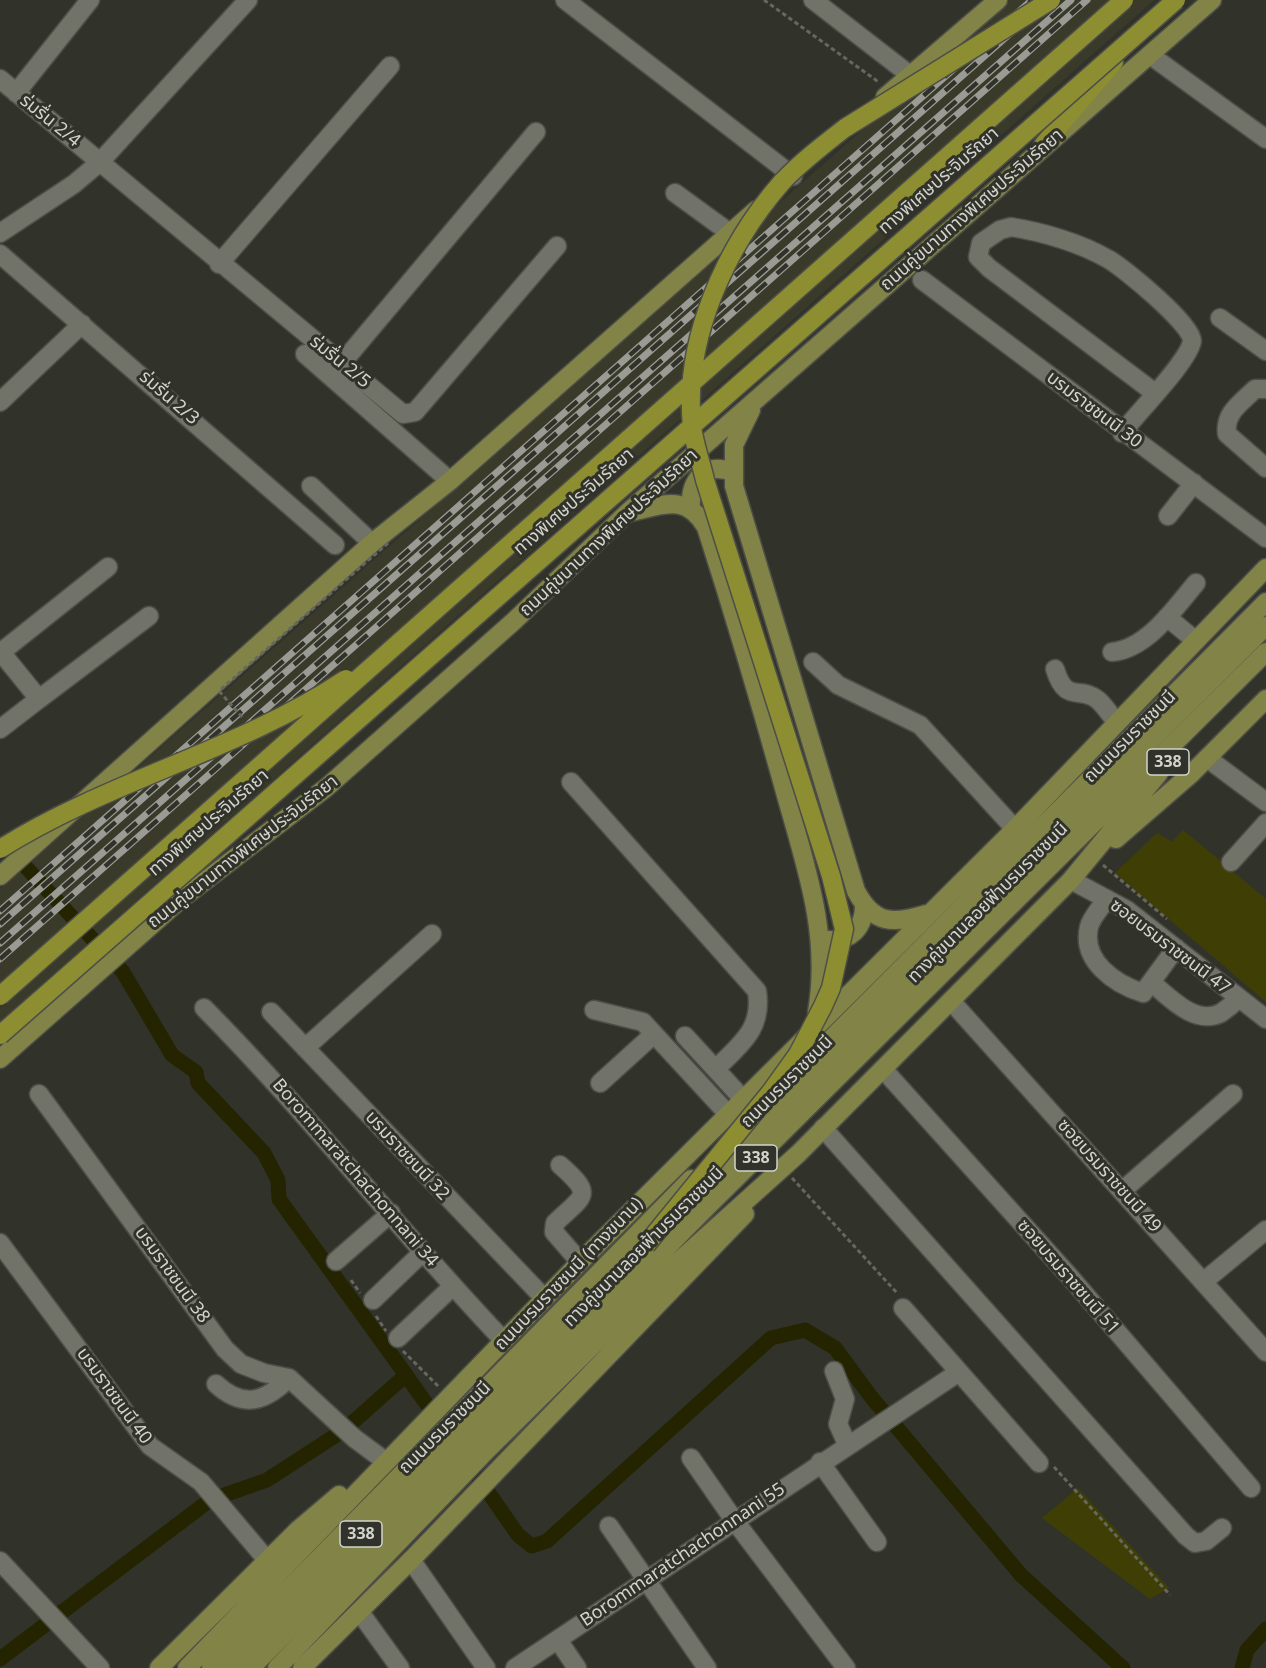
<!DOCTYPE html>
<meta charset="utf-8">
<style>
body{margin:0}
canvas{display:block;background:#313229}
</style>
<canvas width="1266" height="1668"></canvas>
<script>
const context = document.querySelector('canvas').getContext('2d');
context.lineJoin = 'round';
function paint(path, color) { context.fillStyle = color; context.fill(path, 'evenodd'); }
function stroke(path, color, width, dash) { context.strokeStyle = color; context.lineWidth = width; context.lineCap = dash ? 'butt' : 'round'; context.setLineDash(dash || []); context.stroke(path); }
function write(font, color, halo, rows, align = 'center') {
  context.font = font + ' "Noto Sans","Noto Sans Thai",sans-serif'; context.lineWidth = 6; context.setLineDash([]); context.textBaseline = 'middle'; context.strokeStyle = halo; context.fillStyle = color; for (const [text, x, y, turn = 0] of rows) {
    context.save(); context.translate(x, y); context.rotate((+turn || 0) * Math.PI / 180); context.textAlign = isNaN(turn) ? turn : align; if (halo) context.strokeText(text, 0, 0); context.fillText(text, 0, 0); context.restore();
  }
}
const built = new Path2D(`
 M1010,0H1154L0,1021V889Z`);
const green = new Path2D(`
 M1183,830L1266,899V1002L1115,873L1157,833L1172,842Z
 M1078,1488L1169,1588L1150,1599L1042,1518Z`);
const canal = new Path2D(`
 M12,852L123,972L172,1055L196,1072L198,1083L264,1153L278,1180L279,1199L406,1375
 M464,1457L518,1535L532,1546L547,1541L771,1338L805,1330L835,1348L872,1398L1021,1575L1123,1668
 M0,1659L210,1500L267,1480L344,1430L406,1375L440,1423
 M1242,1668L1247,1650L1266,1629`);
const path = new Path2D(`
 M764,0L880,83
 M1103,865L1167,919
 M792,1178L897,1293
 M351,1280L360,1293
 M376,1316L386,1331
 M403,1351L439,1387
 M1054,1467L1170,1595`);
const minor = new Path2D(`
 M565,0L793,176
 M813,0L910,75
 M1150,55L1266,139
 M0,79L403,414L415,412L557,246
 M16,93L90,0
 M675,193L730,233
 M0,233L74,184L100,162L248,0
 M0,254L335,545
 M219,264L390,66
 M922,280L1266,538
 M1220,318L1266,351
 M305,354L450,481
 M342,363L536,132
 M1266,389H1255C1241,403 1224,413 1227,434L1266,468
 M0,402L82,324
 M1122,433C1137,413 1189,361 1192,341C1194,326 1123,267 1108,259C1080,243 1043,232 1011,227L1000,230L981,243L978,257L989,268L1155,393
 M311,486L372,543
 M1168,516L1194,483
 M1167,617L1196,641
 M0,651L39,699L0,729
 M1112,652C1147,649 1175,608 1196,583
 M0,653L108,567
 M813,662L838,685L920,725L1015,829
 M1055,669C1066,705 1080,685 1098,700C1105,706 1111,716 1117,723
 M39,699L149,616
 M1207,758L1266,802
 M571,782L757,991C763,1030 740,1044 716,1069
 M1231,862L1266,823
 M1071,880L1127,910L1266,1019
 M1107,899C1101,907 1091,918 1089,927C1081,961 1115,984 1143,993L1176,948
 M1151,982C1169,997 1195,1026 1221,1013C1227,1009 1234,1003 1239,998
 M951,1001L1266,1352
 M204,1008C309,1114 400,1232 503,1340
 M594,1010L643,1022L727,1113
 M271,1012L544,1298
 M685,1036L742,1098
 M305,1048L432,934
 M883,1069L1071,1278L1251,1488
 M600,1083L654,1034
 M39,1094L225,1349L241,1364L264,1373L289,1378L354,1438L385,1461
 M823,1128L1186,1536L1195,1543L1206,1541L1222,1528
 M560,1165C595,1196 584,1195 555,1223L554,1232L580,1262
 M1123,1190L1233,1094
 M0,1243L150,1446L201,1482L267,1560
 M336,1261L391,1213
 M1203,1282L1266,1230
 M373,1300L423,1252
 M903,1308L1039,1463
 M398,1338L452,1287
 M834,1371L845,1399L838,1424L847,1444
 M216,1384C243,1409 265,1402 289,1378
 M691,1458L734,1520L846,1668
 M820,1462L877,1542
 M609,1526L707,1668
 M411,1560L486,1668
 M0,1561L100,1668
 M364,1618L400,1668
 M558,1640L577,1668
 M515,1668L959,1372`);
const major = new Path2D(`
 M885,97L998,0
 M751,410L734,445V486L856,891C874,925 893,924 926,914
 M691,509C689,481 704,461 733,472
 M631,512C663,505 686,493 706,527C733,611 758,695 782,781C803,859 831,930 817,1012
 M1116,839L1191,774L1266,699
 M0,876L372,543L450,481L756,210
 M828,940C850,942 864,928 864,906
 M0,1059L180,900L327,787L514,621L628,512L1212,0
 M776,1094L1266,602
 M698,1192L1266,626
 M159,1668L299,1529L339,1495
 M187,1668L580,1262L1015,829L1266,568
 M211,1668L691,1179
 M229,1668L657,1233
 M251,1668L705,1209L1266,652
 M277,1668L488,1449L670,1269L798,1154L1071,880L1159,773
 M302,1668L411,1560L745,1214`);
const highway = new Path2D(`
 M1043,145L1114,62`);
const rail = new Path2D(`
 M0,911L1032,0
 M0,924L1048,0
 M0,943L1071,0
 M0,959L1087,0`);
const pathBridge = new Path2D(`
 M242,717L219,691L388,543`);
const highwayBridge = new Path2D(`
 M0,849C109,780 238,751 346,679
 M0,996L1124,0
 M0,1035L1176,0
 M646,1245L770,1093L798,1054L823,1006L831,988L844,929L831,876L705,480C701,462 694,444 692,426C683,340 726,246 782,182C801,162 823,145 845,128L1051,0`);
const shields = [
 [1168,762,42],
 [756,1158,42],
 [361,1534,42]
];
const shieldNames = [
 ["338",1168,762],
 ["338",756,1158],
 ["338",361,1534]
];
const streetNames = [
 ["ร่มรื่น 2/4",50,121,39],
 ["ทางพิเศษประจิมรัถยา",939,181,-41],
 ["ถนนคู่ขนานทางพิเศษประจิมรัถยา",972,210,-41],
 ["ร่มรื่น 2/5",340,362,39],
 ["ร่มรื่น 2/3",169,398,41],
 ["บรมราชชนนี 30",1094,410,37],
 ["ทางพิเศษประจิมรัถยา",574,502,-41],
 ["ถนนคู่ขนานทางพิเศษประจิมรัถยา",609,533,-43],
 ["ถนนบรมราชชนนี",1130,737,-45],
 ["ทางพิเศษประจิมรัถยา",209,823,-41],
 ["ถนนคู่ขนานทางพิเศษประจิมรัถยา",243,852,-38],
 ["ทางคู่ขนานลอยฟ้าบรมราชชนนี",988,903,-45],
 ["ซอยบรมราชชนนี 47",1170,947,37],
 ["ถนนบรมราชชนนี",787,1082,-45],
 ["บรมราชชนนี 32",407,1156,47],
 ["Borommaratchachonnani 34",355,1173,49],
 ["ซอยบรมราชชนนี 49",1109,1176,48],
 ["ทางคู่ขนานลอยฟ้าบรมราชชนนี",644,1247,-45],
 ["ถนนบรมราชชนนี (ทางขนาน)",569,1274,-46],
 ["บรมราชชนนี 38",172,1275,54],
 ["ซอยบรมราชชนนี 51",1068,1277,49],
 ["บรมราชชนนี 40",114,1396,54],
 ["ถนนบรมราชชนนี",445,1428,-45],
 ["Borommaratchachonnani 55",683,1555,-34]
];
paint(built, '#3a3a2b');
paint(green, '#3f3f05');
stroke(canal, '#242400', 15);
stroke(minor, '#4d4e47', 21);
stroke(major, '#4d4e47', 21);
stroke(highway, '#4d4e47', 21);
stroke(path, '#66675f', 3, [4.5, 3]);
stroke(minor, '#717268', 18);
stroke(major, '#828347', 18);
stroke(highway, '#8d8e31', 18);
stroke(rail, '#9a9b94', 7);
stroke(rail, '#313229', 4.5, [14]);
stroke(highwayBridge, '#4d4e47', 21, []);
stroke(pathBridge, '#66675f', 3, [4.5, 3]);
stroke(highwayBridge, '#8d8e31', 18);
for (const [x, y, w] of shields) { const box = new Path2D(); box.roundRect(x - w / 2, y - 13, w, 26, 4.5); context.fillStyle = '#313229'; context.fill(box); stroke(box, '#d3d4ce', 1.5); }
write('bold 16px', '#d3d4ce', null, shieldNames);
write('18px', '#d3d4ce', '#313229', streetNames);
</script>
